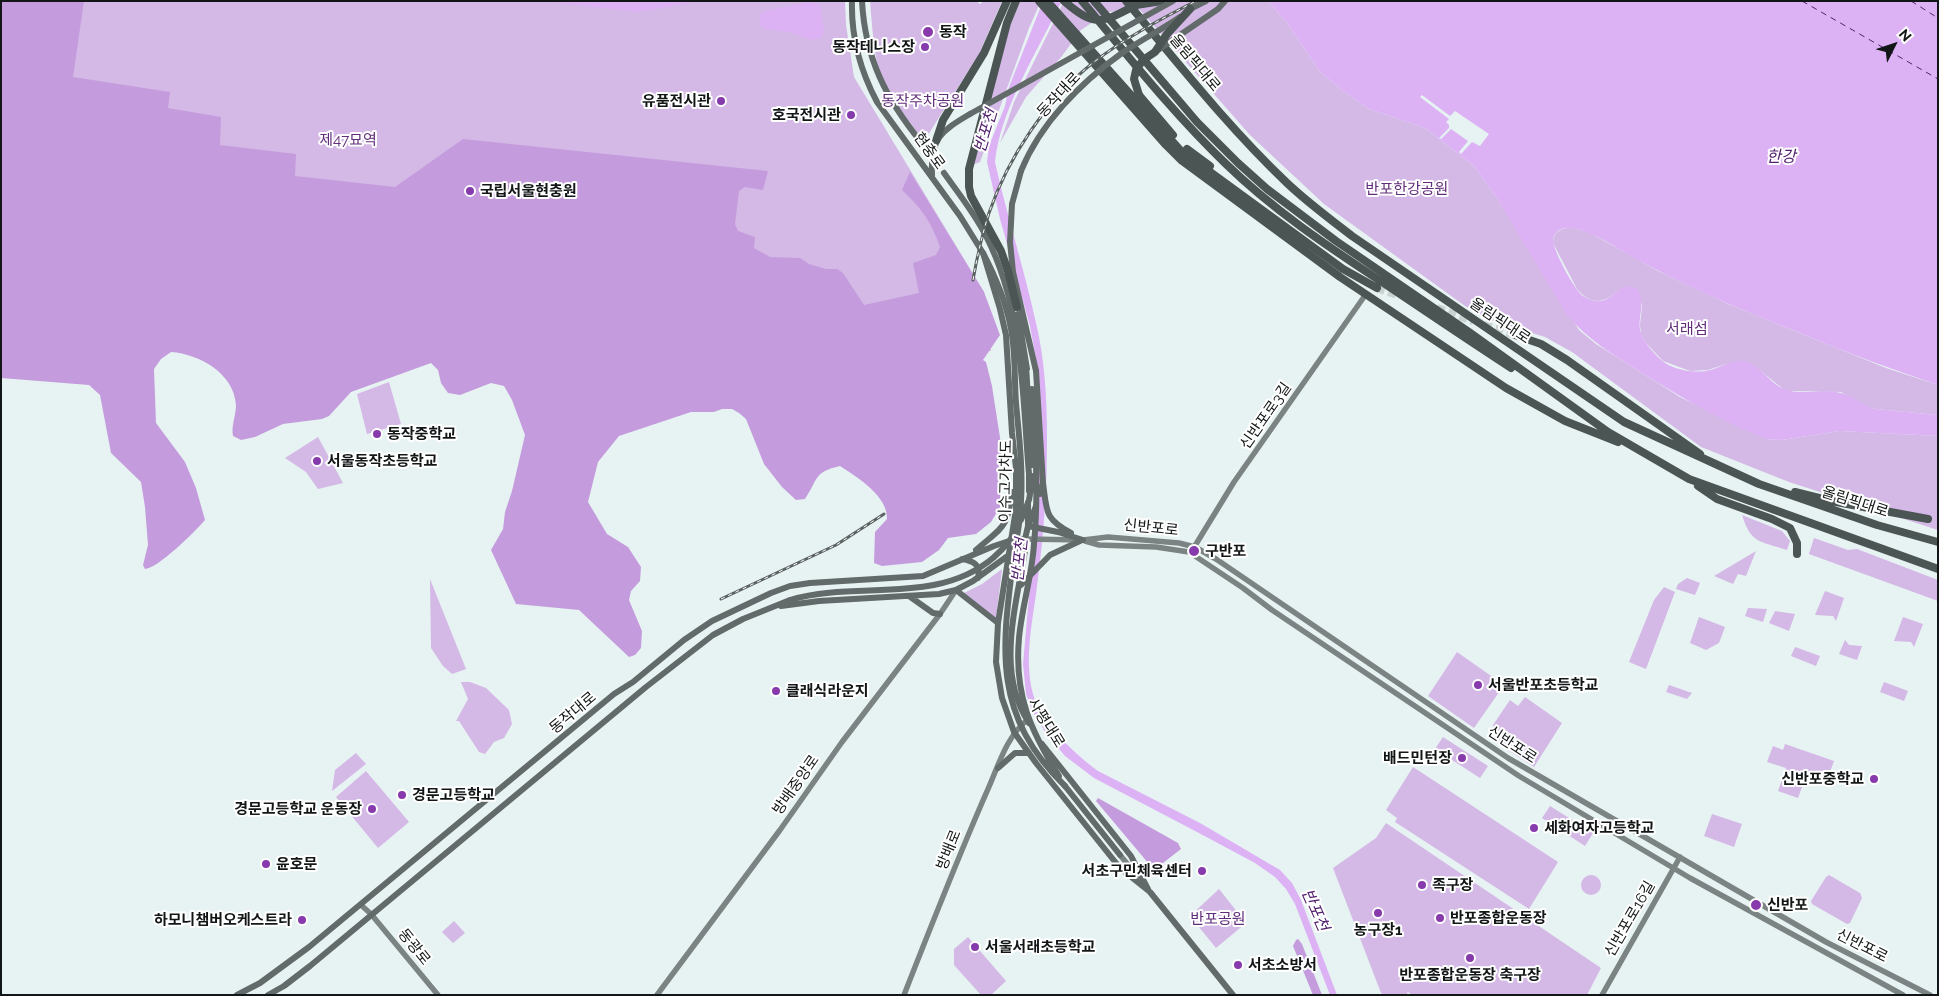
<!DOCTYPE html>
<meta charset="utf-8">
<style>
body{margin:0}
#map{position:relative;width:1939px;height:996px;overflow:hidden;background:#e7f3f2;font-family:Raleway,sans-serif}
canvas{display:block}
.frame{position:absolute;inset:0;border:2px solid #121616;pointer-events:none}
.north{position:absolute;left:1869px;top:20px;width:50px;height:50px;-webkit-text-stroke:4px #fff;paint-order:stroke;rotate:49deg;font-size:14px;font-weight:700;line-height:20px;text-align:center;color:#121616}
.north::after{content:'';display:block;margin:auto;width:18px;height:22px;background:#121616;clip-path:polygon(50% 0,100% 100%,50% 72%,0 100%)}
</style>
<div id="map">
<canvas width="1939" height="996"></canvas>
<div class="frame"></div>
<div class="north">N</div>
</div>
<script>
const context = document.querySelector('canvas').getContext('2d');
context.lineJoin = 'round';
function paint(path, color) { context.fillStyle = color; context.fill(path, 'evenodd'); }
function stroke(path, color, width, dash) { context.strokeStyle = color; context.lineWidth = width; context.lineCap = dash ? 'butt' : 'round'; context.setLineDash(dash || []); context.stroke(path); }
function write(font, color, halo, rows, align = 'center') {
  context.font = font + ' Raleway,"Noto Sans KR",sans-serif'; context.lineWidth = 4; context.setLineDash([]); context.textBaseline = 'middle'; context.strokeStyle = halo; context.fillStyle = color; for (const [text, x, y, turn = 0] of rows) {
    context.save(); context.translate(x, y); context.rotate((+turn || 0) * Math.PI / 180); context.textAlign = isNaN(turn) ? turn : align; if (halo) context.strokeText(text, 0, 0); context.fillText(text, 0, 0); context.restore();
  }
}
const green = new Path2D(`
 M1,1H845L846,25L854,77L984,292L991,351L316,335Z
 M870,1H976L980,4L983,1H1002L979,54L926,138L921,137C907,119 893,102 883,82C874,62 872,24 870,1Z
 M1020,1H1041L1029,28L980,162L972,165L1010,26Z
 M1064,1H1268L1287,23L1320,72L1342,90L1369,109L1425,128L1474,166L1495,195L1579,330L1596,344L1680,397L1767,439L1782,440L1840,431L1938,436V530L1789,482L1701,447L1572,352L1545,337L1491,320L1465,306L1324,204L1250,135L1140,10L1108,12L1081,30L1062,56L1026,97L1000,143L1014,102Z
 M1571,227L1590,233L1658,271L1728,304L1886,368L1938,385V415L1875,409L1867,407L1841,392L1789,391L1783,389L1756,367L1726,364L1708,370L1690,371L1663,361L1646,343L1641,334L1640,325L1642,306L1639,292L1618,291C1603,304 1590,305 1577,289L1553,243C1553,232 1561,228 1571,227Z
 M389,382L401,424L367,434L357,394Z
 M318,437L343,483L318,489L306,472L285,458Z
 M1742,515L1782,531L1790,541L1787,550C1760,541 1751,544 1742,515Z
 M1814,538L1848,550L1857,549L1938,580V601L1809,554Z
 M1756,551L1746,576L1738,574L1733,584L1714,576Z
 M1002,569L996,619L964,593L982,584Z
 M1687,578L1700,583L1695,595L1676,589L1678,584Z
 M430,579L466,669L452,674L443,666L431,648Z
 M1664,587L1675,592L1646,669L1629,662L1654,600Z
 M1825,591L1844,598L1836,621L1833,616L1815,615Z
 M1748,608L1767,609L1763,622L1745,616Z
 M1775,611L1795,614L1789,631L1769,623Z
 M1699,617L1725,627L1719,643L1706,650L1690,643Z
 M1903,617L1923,624L1914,647L1911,642L1894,641Z
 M1845,640L1849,645L1862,646L1857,660L1839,654Z
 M1795,647L1820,656L1816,666L1791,656Z
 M1457,652L1504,685L1474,728L1428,696Z
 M461,682H470L486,688L509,710L512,724L504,738L494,742L485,754L479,752L459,721H456L468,699Z
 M1884,682L1908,691L1904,701L1880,692Z
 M1669,685L1692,693L1687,699L1666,692Z
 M1525,697L1562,723L1534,767L1494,741L1496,736L1493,725L1510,700L1518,706Z
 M1443,737L1488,766L1480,778L1435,749Z
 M1785,744L1834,761L1827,780L1807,773L1798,798L1778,791L1786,768L1767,762L1773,746L1783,750Z
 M356,753L366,764L332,791L335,770Z
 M1413,767L1558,862L1529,909L1395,822L1397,818L1386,810Z
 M366,771L409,822L378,848L336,797Z
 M1550,806L1593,833L1585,846L1542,818Z
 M1712,814L1742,824L1734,847L1704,836Z
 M1386,823L1601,968L1587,995H1412L1408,992L1406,995H1384L1381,993L1333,868L1376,838Z
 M1829,875L1860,893L1862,898L1850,923L1847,924L1812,904L1811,901L1826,877Z
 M1581 885a10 10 0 1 1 20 0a10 10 0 1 1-20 0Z
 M1219,889L1246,923L1216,948L1190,916Z
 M454,921L465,933L453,943L442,932Z
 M968,937L1006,981L991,995H981L954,965V949Z`);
const forest = new Path2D(`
 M1,1H84L73,77L170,92L168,108L221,117L220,145L296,154L295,176L395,187L463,139L768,171L763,190L745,187L739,191L735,224L738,231L755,237L754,248L770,257L800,258L809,264L826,269H837L843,273L864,305L919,293L913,263L936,255L940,247C931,221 921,208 902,190L910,172L984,292L1000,335L983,360L986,362L992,386L1001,444L1000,507L991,522L976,534L948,538L939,550L922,562L882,566L874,563L875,532L887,519C888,496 857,477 840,466C813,472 818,480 805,499L796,500L782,487L764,464L746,419L739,413L732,409H722L714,412H691L619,436L598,462L588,502L607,534L628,547L641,567L640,581L631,591L629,600L642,631L641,648L635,655L629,657L579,610L516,604L491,550L503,529L505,512L512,491L525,435L512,400L504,386L491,383L460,395L448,393L441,383L438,370L431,363L351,392L329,416L322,419L283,424L255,437L241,440L233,436C231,426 236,415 236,405C234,373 199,354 171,352L161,359L154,369L156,423L185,462L196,488L205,520C196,531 157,569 145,569L143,565L148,545L145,507L141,482L111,453L100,395L89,385L1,378Z
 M1098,798L1178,843L1181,849L1154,870L1096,801Z
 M1298,939L1302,944L1322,995H1313L1293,946L1296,940Z`);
const water = new Path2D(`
 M543,1H699L640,12Z
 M1043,1H1062C1039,48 1000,110 995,162C1007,216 1024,268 1036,323C1045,360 1047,400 1047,439C1047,486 1044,532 1038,578C1034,617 1023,655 1033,694C1040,722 1075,754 1098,771L1200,823L1280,870L1292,883L1301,900L1337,995H1330L1295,904L1286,889L1275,877L1255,863L1197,832L1094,778L1065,756L1047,735L1033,712L1026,694L1023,664L1034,539L1036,359L1030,326L1000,219L987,162L989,146L1005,106L1009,87Z
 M1268,1H1938V385C1891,369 1845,352 1800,333C1767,320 1734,307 1702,292C1679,281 1656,270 1634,258C1615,247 1595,233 1573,228C1565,226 1554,230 1553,240C1553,250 1575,291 1583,296C1611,315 1618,276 1637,289C1646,301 1638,316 1640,330C1642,340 1652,351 1659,358C1671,370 1694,374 1710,370C1721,367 1731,360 1743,361C1759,363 1769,383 1784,389C1801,396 1823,388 1841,393C1853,395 1862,406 1875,409L1938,415V436L1840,431L1782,440L1767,439C1722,422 1679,396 1639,371C1612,354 1587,339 1567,315L1495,195L1474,166L1425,128L1369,109L1342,90L1320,72L1287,23Z
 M808,2L820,5L824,31L821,38L813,40L789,32L765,29L761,26L759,16L762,12Z`);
const pier = new Path2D(`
 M1422,95L1450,116L1455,111L1489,134L1480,146L1472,142L1461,154L1459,152L1468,141L1451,129L1441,139L1439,138L1449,128V125L1446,122L1449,119L1420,97Z`);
const ferry = new Path2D(`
 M1802,1L1938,79
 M1911,1L1938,18`);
const primaryTunnel = new Path2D(`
 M921,142L944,173`);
const highwayTunnel = new Path2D(`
 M1377,288L1400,296
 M1437,308L1473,321
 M1484,325L1515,335`);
const secondary = new Path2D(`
 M1025,539L1083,540L1108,537L1179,543L1195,547L1216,559L1508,758L1826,942L1930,995
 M1085,541L1099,545L1156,547L1189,552L1243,588L1272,610L1519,776L1690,878L1903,995
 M1193,549L1234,482L1366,294
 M1120,855L1144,884
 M361,905L371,914L438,995
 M657,995L780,830L842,742L940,614L956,590
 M904,995C931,926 958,857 988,789C999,764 1006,738 1027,720
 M1602,995L1680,857`);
const primary = new Path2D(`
 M852,1C851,37 860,70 877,102L960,216L983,253L1000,309L1006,335L1012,433L1016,468V509L998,623L996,662L1002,698L1014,732L1036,763L1120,868L1150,892L1233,995
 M862,1C865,58 886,99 921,142
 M1190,9L1206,1
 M1021,171L1012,204L1010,242L1013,272L1036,371
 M944,173C959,194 975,214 986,236C1024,310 1022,394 1029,474V491
 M932,175C930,139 941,131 970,114
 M1018,314L1027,369
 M1026,365L1032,465
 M1043,483C1047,511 1044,519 1071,533
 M1028,503V526L1058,532L1083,540
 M1025,539L1026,544C1018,601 994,670 1029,723
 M976,550C1003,526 1007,530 1012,492
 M962,559C974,561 981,565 978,578
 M1021,585L1050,555L1082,540
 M956,590L998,623
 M909,596L933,613L940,614
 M781,606L819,601L939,594L956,590L973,581L1009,555L1025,539L1028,526L1036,506
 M1042,744L1131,856L1148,889
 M998,768L1015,753H1029
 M1065,786L1120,855
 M237,995L260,983L309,947L614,694L633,682L684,640L712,621L771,593L790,586L810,583L923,576L994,546L1012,540L1025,539
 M268,995L284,986L310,966L646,687L713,635L743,619L790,600`);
const highway = new Path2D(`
 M1016,1L1007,23L969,169V187L971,196L1001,251L1008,271L1017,307
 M1039,1L1166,145L1181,160L1340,277L1506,388L1565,421L1618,442
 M1047,1L1180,150L1343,269L1377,288
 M1082,1C1128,56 1173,113 1225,163C1272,209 1327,246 1382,282C1425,311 1468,340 1511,368
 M1094,1L1197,122L1238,163L1267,189L1336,241L1469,332L1608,432L1689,479L1938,569
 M1126,1C1178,63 1228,127 1287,183C1307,202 1330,219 1352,236L1624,422L1759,484L1877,525L1938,542
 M1136,5L1162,1
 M1139,95L1173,135
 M936,141L943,120L984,53L1007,1
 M1187,149L1210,166
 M1515,335L1541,344L1567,360L1700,454
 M1698,486L1717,499L1772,519L1790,528L1797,543V554
 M1795,492L1831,501L1928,519`);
const rail = new Path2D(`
 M973,280C977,257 982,235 989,213C1008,157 1047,99 1094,62C1125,38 1161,19 1196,1
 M721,599L836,545L884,514`);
const primaryBridge = new Path2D(`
 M1158,50L1218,9L1225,1
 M970,114L1173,1
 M1021,171C1040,124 1080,83 1122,53C1141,40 1161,30 1180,17
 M983,253C995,276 1005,299 1010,324C1016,349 1014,377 1016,403C1019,436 1023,468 1021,501C1021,519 1017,536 1014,554C1002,648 991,713 1065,786
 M1036,371L1043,483L1040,494
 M1032,389C1035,441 1039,492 1034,544C1032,576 1022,606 1019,638C1014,694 1030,730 1059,776
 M1021,520L1029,500L1033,476
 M790,600C856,580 936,606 993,558C1002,550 1012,540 1017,529`);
const highwayBridge = new Path2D(`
 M1064,1C1095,28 1102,23 1136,5
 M1139,95L1134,79L1136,70L1143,60L1155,52L1167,34L1190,9`);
const markers = [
 [928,32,6,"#863aac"],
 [925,47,5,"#863aac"],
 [721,101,5,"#863aac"],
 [851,115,5,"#863aac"],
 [470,191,5,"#863aac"],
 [377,434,5,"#863aac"],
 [317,461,5,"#863aac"],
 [1194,551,6,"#863aac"],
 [1478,685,5,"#863aac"],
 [776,691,5,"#863aac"],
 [1462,758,5,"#863aac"],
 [1874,779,5,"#863aac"],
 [402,795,5,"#863aac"],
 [372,809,5,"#863aac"],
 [1534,828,5,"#863aac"],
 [266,864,5,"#863aac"],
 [1202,871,5,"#863aac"],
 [1422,885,5,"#863aac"],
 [1756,905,6,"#863aac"],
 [1378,913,5,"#863aac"],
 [1440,918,5,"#863aac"],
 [302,920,5,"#863aac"],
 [975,947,5,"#863aac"],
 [1470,958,5,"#863aac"],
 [1238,965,5,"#863aac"]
];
const poiNames = [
 ["동작",939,32],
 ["동작테니스장",915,47,"right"],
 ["유품전시관",711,101,"right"],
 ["호국전시관",841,115,"right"],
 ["국립서울현충원",480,191],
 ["동작중학교",387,434],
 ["서울동작초등학교",327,461],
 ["구반포",1205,551],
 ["서울반포초등학교",1488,685],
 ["클래식라운지",786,691],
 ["배드민턴장",1452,758,"right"],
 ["신반포중학교",1864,779,"right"],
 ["경문고등학교",412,795],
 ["경문고등학교 운동장",362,809,"right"],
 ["세화여자고등학교",1544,828],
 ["윤호문",276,864],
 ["서초구민체육센터",1192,871,"right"],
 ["족구장",1432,885],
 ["신반포",1767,905],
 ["반포종합운동장",1450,918],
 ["하모니챔버오케스트라",292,920,"right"],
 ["농구장1",1378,930,"center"],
 ["서울서래초등학교",985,947],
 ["서초소방서",1248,965],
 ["반포종합운동장 축구장",1470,975,"center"]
];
const streetNames = [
 ["올림픽대로",1195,63,50],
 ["동작대로",1059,95,-47],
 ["현충로",929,151,54],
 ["올림픽대로",1500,321,34],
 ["신반포로3길",1266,416,-55],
 ["이수고가차도",1006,481,-89],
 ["올림픽대로",1855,502,18],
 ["신반포로",1151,528,6],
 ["동작대로",573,713,-40],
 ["사평대로",1046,723,58],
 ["신반포로",1512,745,33],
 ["방배중앙로",796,785,-55],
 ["방배로",949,850,-68],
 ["신반포로16길",1630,919,-60],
 ["신반포로",1862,946,27],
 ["동광로",414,947,51]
];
const parkNames = [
 ["동작주차공원",923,101],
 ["제47묘역",348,140],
 ["반포한강공원",1407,189],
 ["서래섬",1687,329],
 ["반포공원",1218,919]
];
const waterNames = [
 ["반포천",986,131,-73],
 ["한강",1781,157],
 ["반포천",1020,560,-84],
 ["반포천",1315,910,66]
];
paint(green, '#d4b8e6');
paint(forest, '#c49cdd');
paint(water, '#dcb2f5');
paint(pier, '#e7f3f2');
stroke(ferry, '#54226e', 1, [6, 5]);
stroke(primaryTunnel, '#c7d2d1', 6, [6, 3]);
stroke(highwayTunnel, '#c7d2d1', 8, [8, 4]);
stroke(secondary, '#7c8383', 5.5);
stroke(primary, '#626a6a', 6);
stroke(highway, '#4b5554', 8);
stroke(rail, '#5a6161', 3);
stroke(rail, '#fff', 1, [4]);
stroke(primaryBridge, '#626a6a', 6);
stroke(highwayBridge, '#4b5554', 8);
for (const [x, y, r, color] of markers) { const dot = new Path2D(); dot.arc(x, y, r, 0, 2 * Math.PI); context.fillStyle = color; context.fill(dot); stroke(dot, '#fff', 2); }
write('bold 15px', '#121616', '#fff', poiNames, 'left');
write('15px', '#121616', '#fff', streetNames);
write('15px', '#612e7b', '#fff', parkNames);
write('italic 16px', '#54226e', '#fff', waterNames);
</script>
